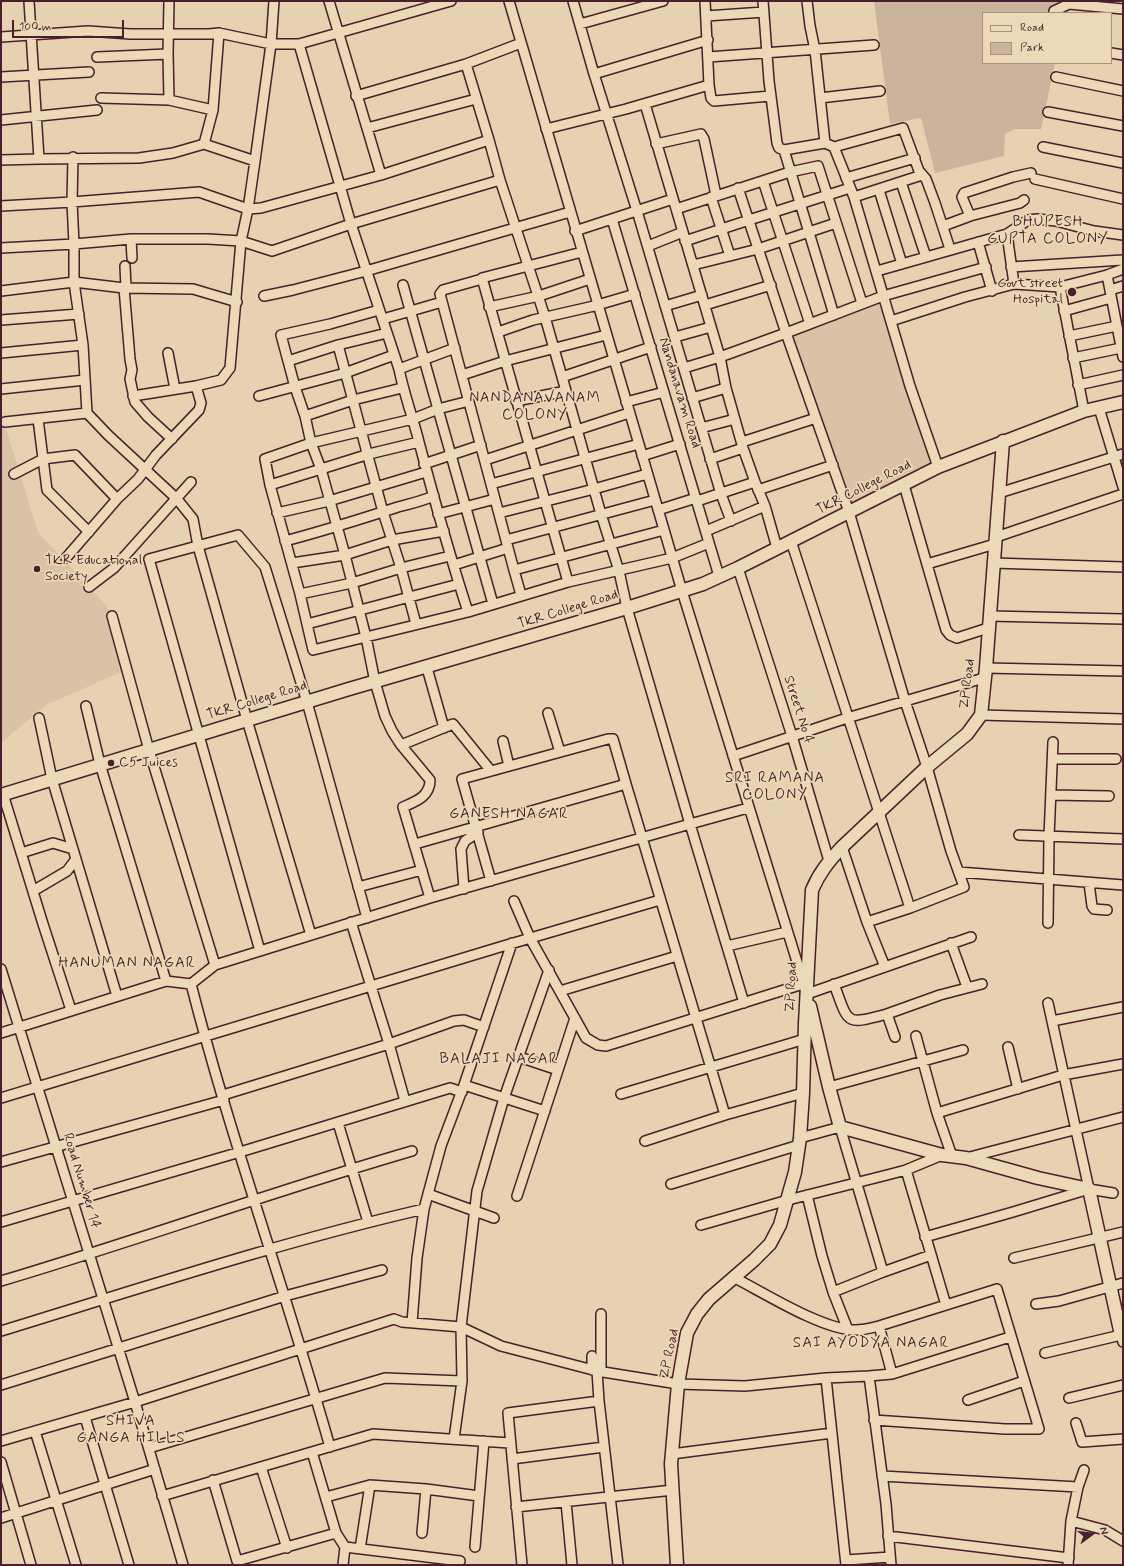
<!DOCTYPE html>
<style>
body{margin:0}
#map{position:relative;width:1124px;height:1566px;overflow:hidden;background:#e6d2b1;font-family:Mynerve,sans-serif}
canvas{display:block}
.frame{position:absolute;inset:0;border:2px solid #4a1f2b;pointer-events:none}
.legend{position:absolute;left:982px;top:12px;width:130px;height:52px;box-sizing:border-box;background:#ecd9b7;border:1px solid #ab8f7f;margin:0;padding:5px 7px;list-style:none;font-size:12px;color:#4a1f2b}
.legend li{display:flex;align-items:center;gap:8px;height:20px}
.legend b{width:20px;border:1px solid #ab8f7f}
.north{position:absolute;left:1072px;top:1514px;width:40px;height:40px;-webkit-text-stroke:3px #ecd9b7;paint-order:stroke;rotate:75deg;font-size:11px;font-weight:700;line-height:16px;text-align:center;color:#4a1f2b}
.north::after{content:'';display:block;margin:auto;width:14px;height:18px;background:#4a1f2b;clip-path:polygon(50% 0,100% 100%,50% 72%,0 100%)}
.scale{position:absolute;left:12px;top:20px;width:112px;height:18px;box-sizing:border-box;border:2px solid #4a1f2b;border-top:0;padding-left:5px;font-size:12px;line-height:14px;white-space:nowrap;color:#4a1f2b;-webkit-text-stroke:3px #ecd9b7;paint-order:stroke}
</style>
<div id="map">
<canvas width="1124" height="1566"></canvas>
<div class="frame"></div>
<ul class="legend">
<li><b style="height:5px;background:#ecd9b7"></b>Road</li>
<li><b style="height:11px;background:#ccb49c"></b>Park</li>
</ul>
<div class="north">N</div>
<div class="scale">100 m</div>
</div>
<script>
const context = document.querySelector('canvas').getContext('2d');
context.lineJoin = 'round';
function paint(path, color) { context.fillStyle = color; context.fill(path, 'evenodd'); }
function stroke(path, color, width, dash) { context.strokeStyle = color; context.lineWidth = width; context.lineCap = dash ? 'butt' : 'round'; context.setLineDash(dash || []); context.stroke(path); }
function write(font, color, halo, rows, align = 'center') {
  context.font = font + ' Mynerve,sans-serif'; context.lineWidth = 3.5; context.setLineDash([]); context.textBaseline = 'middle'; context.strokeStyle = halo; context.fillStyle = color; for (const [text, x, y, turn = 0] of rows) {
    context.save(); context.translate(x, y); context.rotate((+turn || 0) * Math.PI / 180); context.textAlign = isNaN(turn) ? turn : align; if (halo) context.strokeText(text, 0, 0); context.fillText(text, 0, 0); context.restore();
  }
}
const built = new Path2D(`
 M878,301L930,463L852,504L793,337Z
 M1,413L38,532L107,606L126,670L46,705L1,743Z`);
const green = new Path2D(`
 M874,1H1061L1060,13H983V63H1055L1041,129H1015L1005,134L1004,156L935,173L921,118L890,124Z`);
const street = new Path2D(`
 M29,1L39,159L139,158L173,153L204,144L255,161L271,44L274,1
 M169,1L168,54L169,100
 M329,1L381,175
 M509,1L682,591L807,994L971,937
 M573,1L594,74L637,211L721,494L731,521
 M763,1L769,81L777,143L779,148L784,150L825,143L834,147L854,197L910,386L938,467
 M807,1L810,26L815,50L825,143
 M1054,11L1069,4L1123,9
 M706,16L764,12
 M580,24L663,1
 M1,37L88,31L130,34H209L219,33L271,44H299L451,1
 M299,44L351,224L399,369C404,394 413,418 419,442C434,499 450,556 468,612
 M1111,53L1123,55
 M97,57L168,54
 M708,57L874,45
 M466,64L489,140L500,180L545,317L601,514L619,571L627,608L690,824L748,808
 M594,74L708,40
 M1,77L89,72
 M1056,77L1123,91
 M709,85L711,98L714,101L770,96
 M356,96L466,64L521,43
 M101,98L169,100L213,110
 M820,98L880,91
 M645,104L720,357L726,388L743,448L755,482L765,506L777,548
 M1048,112L1123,126
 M1,120L97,110
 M367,128L476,99
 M546,129L626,109L709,85L705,1
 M204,144L213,110L219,33
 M656,144L701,134L704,139L716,195
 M834,147L903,128L919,171L926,179L935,203L950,249
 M1043,147L1123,163
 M784,150L834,315
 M1,160L39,159
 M846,178L915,158
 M1035,179L1123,199
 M763,181L810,324
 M901,182L926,257
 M738,188L786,333L849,512L905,701L927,767L951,851L964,887L910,908L867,922L842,847
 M879,190L902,264
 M711,197L730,256
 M854,197L922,175
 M1,206L72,202L199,192L248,209L261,208L381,175L489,140
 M676,209L790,172L818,166L862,303
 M970,216L962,197L964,193L1013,177L1031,173
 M612,219L719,576
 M943,226L970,216L1020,203L1024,200
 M575,231L673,199
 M1007,234L1014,284
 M131,239L132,258
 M685,241L749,220L850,188
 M978,242L992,291
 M648,246L683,232
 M1,248L74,244L72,202L73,157
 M693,265L758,249L836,223
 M125,266L126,288
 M1011,267L1123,260
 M877,271L1007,234L1028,220L1037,219L1056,221L1094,231L1123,235
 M1107,275L1123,357
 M482,279L443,290L440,294L514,570
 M403,285L493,604
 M1060,287L1084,411
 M124,288L130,359L132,370L130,379L135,402L148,417L172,439
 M1110,290L1123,286
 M1,291L74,282L124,288L193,289L237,302
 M264,296L293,290L366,271L570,212
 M705,305L771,285
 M665,306L702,295
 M489,307L539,296L590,279
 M379,310L330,324L281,335L295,387L305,416L311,443L321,469L345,555L366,637L375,682L385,716L392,731L401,745L453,724L491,771
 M1064,311L1111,298
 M383,319L442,302
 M1,320L79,314
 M891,321L965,297L1014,284L1060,287L1107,275L1123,269
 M498,332L533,320L594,306L635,294
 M1069,336L1117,326
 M675,337L711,327
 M338,345L383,512L401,568L416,624
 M1,353L83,345
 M168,353L175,389
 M1073,358L1121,348
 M288,361L338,345L387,333
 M684,368L720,357L786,333L883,296L986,267
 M399,369L455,348
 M462,375L505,361L606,335
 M562,377L651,347
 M1078,385L1123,375
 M1,389L85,380
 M133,396L196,386L221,380L230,368L241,241L248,209L255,161
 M259,396L345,373L394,355
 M692,398L726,388
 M469,401L438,409L413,419L311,443L265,459L270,485L300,594L313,650L468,612L568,582L672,558L709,543
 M516,401L566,391
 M626,402L664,392
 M1099,408L1123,487
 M305,416L353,400L402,388
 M38,419L47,490L89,532
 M5,422L87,413
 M701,428L735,419
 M742,442L816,418
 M642,456L680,444
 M710,459L743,448
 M485,460L629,413
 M424,464L481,445
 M14,474L43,459L75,455L117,499
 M491,484L639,444
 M270,485L369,454L419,442
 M904,485L946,630L950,635L957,638L988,628
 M758,490L833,465
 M999,493L1123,454
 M697,501L755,482
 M658,510L696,498
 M277,513L329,501L426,472
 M499,513L594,489L647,474
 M438,514L495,499
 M706,531L765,506
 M996,537L1123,494
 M506,540L655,500
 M285,541C323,531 361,519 398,507C410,504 422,501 434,496
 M791,541L910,908
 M66,558L117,499L138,479L156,455L199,410L201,403L196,386
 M292,563L345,555L392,540L444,531
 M993,563L1123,567
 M927,564L995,544
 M454,565L508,548
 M738,568L792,736L829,861
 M568,582L482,278L582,252
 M89,587L114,568L191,482
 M300,594L352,583L401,568L450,556
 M521,595L514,570L664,530
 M112,616L149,750L215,965
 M990,616L1123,619
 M307,624L459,584
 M427,668L444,728
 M986,668L1123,671
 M86,706L100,764L166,981
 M548,713L560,752
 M981,715L1123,719
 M39,718L52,779L117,996
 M503,741L509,766
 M401,745L430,780C430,796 417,801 403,807L430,898
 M733,756L847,718L984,678
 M1053,759H1116
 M626,784L725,1115
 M3,794L43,924L71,1010
 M1051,795L1109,796
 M1019,835L1123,839
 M415,844L626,784L613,739H608L462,779L491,881
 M21,853L53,843L73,849
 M959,872L1123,885
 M1089,883L1092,906L1094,909L1107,910
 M358,887L422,870
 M464,889L461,849L465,841L478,832
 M33,891L67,871L76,859
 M514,901L530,938L586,1038L598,1045L606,1046L803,984
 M351,922L389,1044L405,1101
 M867,922L885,967
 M1048,923L1049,837L1053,742
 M311,935L247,720L198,546L193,519L177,499L108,435L87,413L83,345L74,282V244L131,239H208L241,241L272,251L351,224L500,180
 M951,943L967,987
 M727,946L787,932
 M260,951L149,559L238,535L265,567L307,702L367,918
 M1,969L135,1402L183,1565
 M191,984C231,1140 286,1292 330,1447
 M834,984C849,1025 845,1025 887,1014
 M560,991L677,956
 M1048,1003L1089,1189
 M1052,1021L1123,1007
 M1,1033L166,981L191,984L215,965L430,898L690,824L744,1003
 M916,1036L937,1113L952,1156
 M895,1037L887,1014L940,995L982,984
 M1008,1047L1018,1089
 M519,1057L558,1070
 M464,1085L545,1111
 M829,1087L963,1050
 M621,1094L805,1039
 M223,1095L389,1044L454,1021L464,1020L484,1027
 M1,1098L500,947L660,900
 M937,1113L1063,1075L1123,1064
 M338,1123L368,1222
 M800,1138L840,1127L883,1272L833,1292
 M645,1141L725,1115L803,1093
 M966,1158L1123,1117
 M1,1162L224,1100
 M906,1170L946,1305
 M671,1184L799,1145
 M428,1194L494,1218
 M807,1195L822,1256L833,1292L848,1330
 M517,1196L575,1018
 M1,1222L240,1152L450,1088L462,1092
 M701,1225L788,1200L887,1175L906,1170L942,1155
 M925,1237L1013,1212L1089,1189L1113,1193
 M1014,1258L1123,1232
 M883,1272L931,1255
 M735,1278C764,1293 823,1330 855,1330C864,1330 871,1328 879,1326L997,1289L1039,1429H1005L874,1420
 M1,1281C139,1240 274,1191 412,1151
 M1036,1304L1059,1301L1123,1283
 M601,1314V1372
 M412,1323L417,1258L424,1209L428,1194L441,1146L464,1085L512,943
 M879,1326L892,1374
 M1,1331C141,1288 281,1242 424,1209
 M1045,1353L1121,1335L1123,1342
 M592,1370V1356
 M597,1371L599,1401L618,1565
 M869,1376L892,1374L1010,1337
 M826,1378L846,1565
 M1,1385L285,1296L382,1270
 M1069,1398L1123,1385
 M968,1400L1024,1381
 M85,1417L129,1565
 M1076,1423L1082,1442L1123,1439
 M35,1431L76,1565
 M454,1439L462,1381L461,1327L477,1191L504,1098L549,970
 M1,1441L135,1402L394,1319L402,1322L461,1327L501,1346L597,1371L678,1384L745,1386L826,1378L869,1376L886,1504L891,1565
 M149,1448L385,1378L462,1381
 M312,1452L336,1533L345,1547L343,1565
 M672,1454L832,1433
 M512,1459L604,1447
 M1,1462L31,1565
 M261,1467L287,1548
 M882,1476L1078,1487
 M213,1480L237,1561L336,1533
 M162,1496L373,1434L510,1443
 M326,1497L370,1485L426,1489L479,1496
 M566,1502L572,1565
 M516,1507L673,1490
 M1,1518L155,1469
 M1071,1521L1105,1530L1123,1541
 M422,1533L426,1489
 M888,1536L1069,1558
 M345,1547L460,1561
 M475,1547L484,1441
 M360,1549L370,1485
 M846,1560L890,1557
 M522,1565L508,1413L599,1401
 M1068,1565L1071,1521L1078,1487L1084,1470`);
const secondary = new Path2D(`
 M1,795L349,689L627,608L703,584L738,568L938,467L1084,411L1123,402
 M810,1006L829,1087L840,1127L942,1155L966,1158L1038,1178L1089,1189L1121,1335H1123
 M677,1565L671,1464L678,1384L687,1333L697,1314L709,1299L754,1260L770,1244L780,1225L795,1172L800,1138L803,1093L805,1024L812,890C819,873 829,861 842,847L927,767L967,734L981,715L986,668L1003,441`);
const markers = [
 [1072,292,5,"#4a1f2b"],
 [37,569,4,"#4a1f2b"],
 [111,763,4,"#4a1f2b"]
];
const poiNames = [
 ["Govt street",1063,284,"right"],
 ["Hospital",1063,300,"right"],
 ["TKR Educational",45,561],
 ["Society",45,577],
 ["C5 Juices",119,763]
];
const streetNames = [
 ["Nandanavam Road",679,393,73],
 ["TKR College Road",864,488,-27],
 ["TKR College Road",568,610,-17],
 ["ZP Road",968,684,-83],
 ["TKR College Road",257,701,-17],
 ["Street No 4",798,710,72],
 ["ZP Road",792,987,-87],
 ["Road Number 14",81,1181,73],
 ["ZP Road",670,1354,-78]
];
const neighbourhoodNames = [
 ["BHUPESH",1048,223],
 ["GUPTA COLONY",1048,240],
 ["NANDANAVANAM",535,399],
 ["COLONY",535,416],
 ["SRI RAMANA",775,779],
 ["COLONY",775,796],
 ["GANESH NAGAR",509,815],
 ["HANUMAN NAGAR",127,964],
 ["BALAJI NAGAR",499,1060],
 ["SAI AYODYA NAGAR",871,1344],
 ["SHIVA",131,1422],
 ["GANGA HILLS",131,1439]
];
paint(built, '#d9c3a6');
paint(green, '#ccb49c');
stroke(street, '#4a1f2b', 12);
stroke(secondary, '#4a1f2b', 15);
stroke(street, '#ecd9b7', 9);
stroke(secondary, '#ecd9b7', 12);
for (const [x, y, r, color] of markers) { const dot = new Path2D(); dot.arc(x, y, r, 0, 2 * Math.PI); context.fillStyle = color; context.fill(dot); stroke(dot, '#ecd9b7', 1.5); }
write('14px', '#4a1f2b', '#ecd9b7', poiNames, 'left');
write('14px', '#4a1f2b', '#ecd9b7', streetNames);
context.letterSpacing = '1px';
write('15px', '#4a1f2b', '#ecd9b7', neighbourhoodNames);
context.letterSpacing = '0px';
</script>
